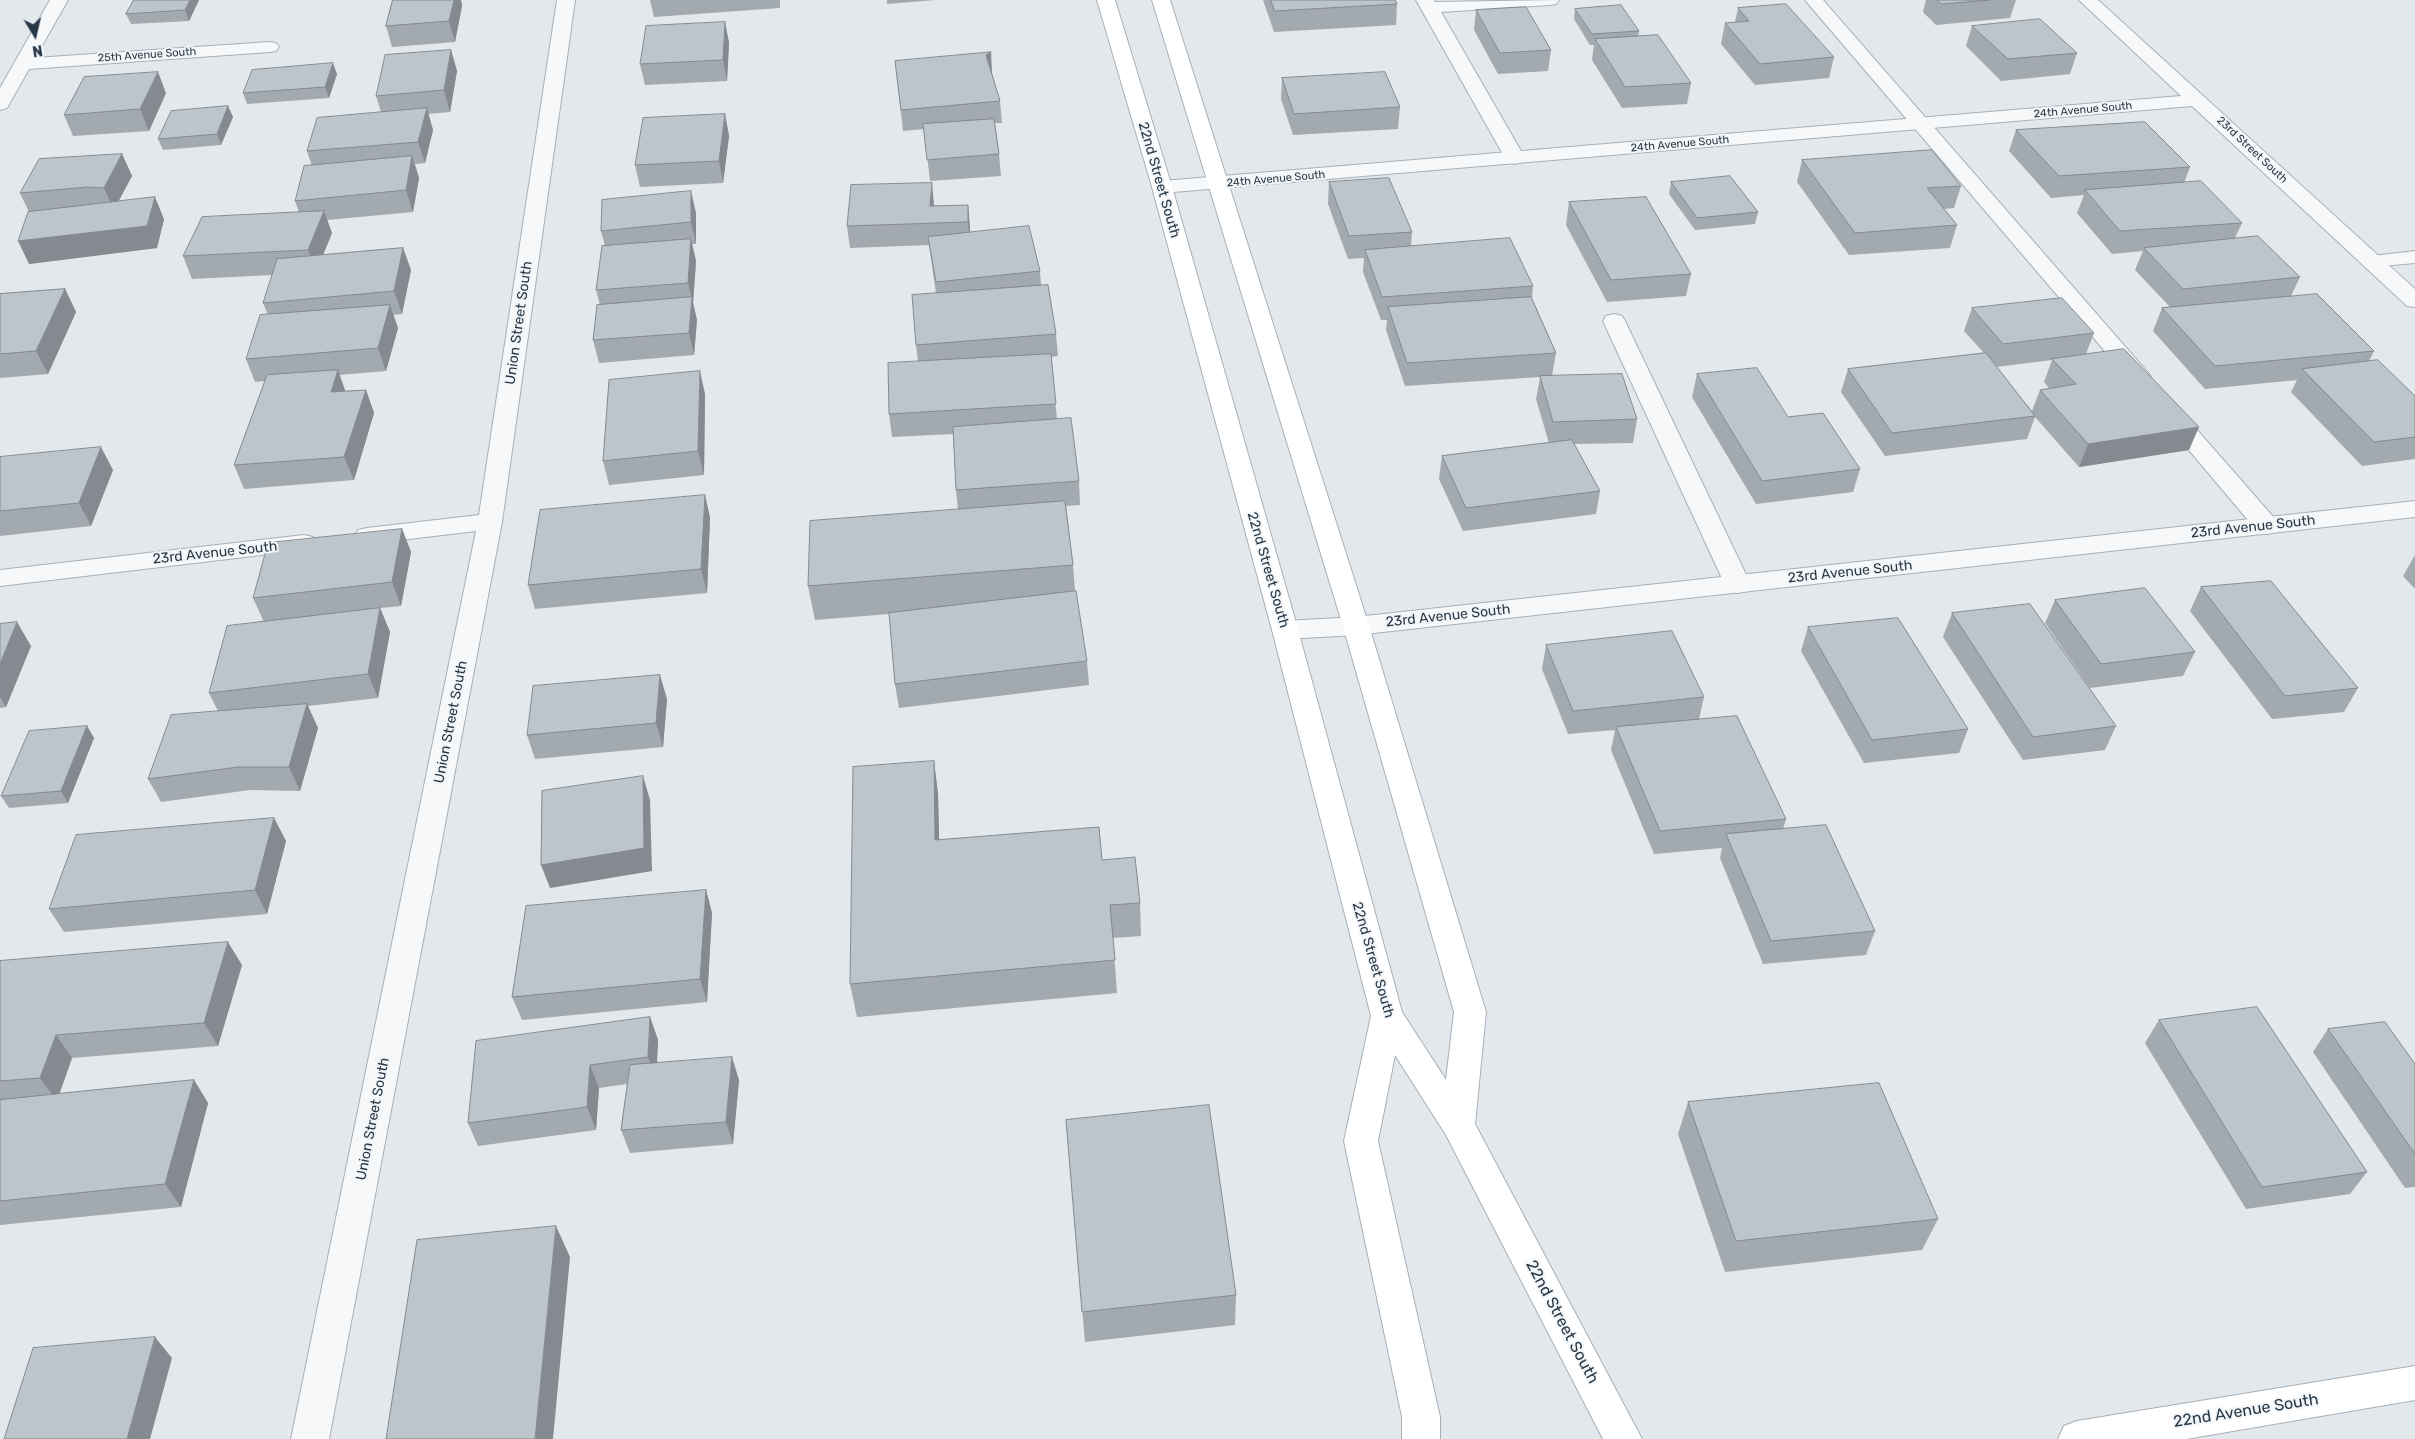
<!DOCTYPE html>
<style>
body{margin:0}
#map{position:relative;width:2415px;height:1439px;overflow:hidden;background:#e3e8ec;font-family:Rubik,sans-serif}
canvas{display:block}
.north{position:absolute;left:10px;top:10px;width:50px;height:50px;-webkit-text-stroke:4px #f3f6f9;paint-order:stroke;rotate:171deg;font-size:14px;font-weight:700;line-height:20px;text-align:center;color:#293846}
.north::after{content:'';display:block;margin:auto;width:18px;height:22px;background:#293846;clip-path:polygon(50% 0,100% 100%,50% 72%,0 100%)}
</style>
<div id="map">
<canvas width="2415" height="1439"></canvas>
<div class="north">N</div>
</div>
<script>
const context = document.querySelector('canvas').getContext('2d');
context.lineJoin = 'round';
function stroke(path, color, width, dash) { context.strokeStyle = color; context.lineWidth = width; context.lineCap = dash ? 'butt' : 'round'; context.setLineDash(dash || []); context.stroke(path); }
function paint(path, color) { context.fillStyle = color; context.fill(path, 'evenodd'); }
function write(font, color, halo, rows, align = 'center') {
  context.font = font + ' Rubik,sans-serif'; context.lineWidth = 4; context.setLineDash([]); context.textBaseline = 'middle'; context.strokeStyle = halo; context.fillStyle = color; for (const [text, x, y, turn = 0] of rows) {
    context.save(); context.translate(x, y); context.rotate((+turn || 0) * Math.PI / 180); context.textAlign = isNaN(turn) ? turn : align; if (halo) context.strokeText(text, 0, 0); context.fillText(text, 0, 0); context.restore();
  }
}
const lane = new Path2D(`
 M1416,0H1434L1435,2L1559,0L1556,4L1550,5L1441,12L1525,158L1522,162L1515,164L1508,162L1505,158Z
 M1805,0H1823L2149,374L2152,379L2149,384L2141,386L2133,384Z
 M2415,251V263L2371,267L2364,265L2360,261L2364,257Z
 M1614,314L1622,316L1625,321L1751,585L1747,591L1738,593L1729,591L1725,585L1603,321L1606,316Z
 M2169,405L2177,407L2276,520L2279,526L2276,532L2267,534L2258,532L2161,417L2157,412L2161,407Z`);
const street = new Path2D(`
 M50,0H68L35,58L270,42L276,43L279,47L276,51L270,52L29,69L7,108L0,110V88Z
 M557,0H575L502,522L329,1439H291L476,531L367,544L358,542L355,536L358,530L367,528L479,515Z
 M2079,0H2098L2415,289V307L2407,306L2192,106L1162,193L1155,191L1152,187L1155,183L1162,181L2181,96Z
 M2415,501V517L1356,635L1285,639L1276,636L1272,630L1276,624L1285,621L1356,617Z
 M304,535L313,537L317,543L313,549L0,586V570Z`);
const secondary = new Path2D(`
 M1097,0H1115L1172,187L1298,630L1402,1012L1446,1080L1454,1012L1343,626L1152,0H1170L1369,626L1486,1012L1475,1124L1642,1439H1603L1446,1135L1395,1055L1378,1141L1440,1417V1439H1402V1417L1344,1141L1371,1016L1272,630L1152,187Z
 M2415,1366V1400L2186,1439H2058L2064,1426L2077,1421Z`);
const wall = new Path2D(`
 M134,0H199L189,21L131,24L126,14Z
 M392,0H461L462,6L455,42L392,47L386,26Z
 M650,0H780V8L654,17Z
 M887,0H935L887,4Z
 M1263,0H1395L1397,4L1396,25L1274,32Z
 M1926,0H2016L2010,18L1936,25L1923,12Z
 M1738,8L1834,57L1829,78L1755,85L1721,44L1725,23L1735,22Z
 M1575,9L1639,31L1638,37L1691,83L1687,104L1622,108L1592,60L1594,45H1590L1574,19Z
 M1476,10L1551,50L1548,71L1498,74L1474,30Z
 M725,22L729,43L727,81L645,85L640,64Z
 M1972,26L2077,53L2070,74L2001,81L1966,46Z
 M451,50L457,71L450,112L428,114L433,130L425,163L415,164L419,178L413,212L327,220L332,233L323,255L403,248L411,270L402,314L393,315L398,328L386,371L339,375L345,391L366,390L374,413L354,480L244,489L234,465L265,381L255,382L246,359L268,315L263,303L272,275L192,279L183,256L299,212L295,201L312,166L307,151L381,112L376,96Z
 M895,61L992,73L1000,101L1002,123H995L999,154L1001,176L930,181L924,129L903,131Z
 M337,74L329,98L247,104L243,93Z
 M1282,78L1400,107L1398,129L1293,135L1281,99Z
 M166,93L149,131L73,136L64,115Z
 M228,106L233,117L221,145L163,150L158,139Z
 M725,114L729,136L723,183L640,187L635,165Z
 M2016,130L2190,167L2184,183L2242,223L2235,238L2300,277L2291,296L2374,351L2369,361L2415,396V459L2362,466L2291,392L2297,380L2205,389L2153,331L2162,308L2170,307L2135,270L2143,251L2112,254L2077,213L2084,195L2051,198L2009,151Z
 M122,154L132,176L118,201L164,219L157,248L29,264V212L20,193Z
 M1802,160L1961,186L1954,208L1944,209L1957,225L1950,248L1849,255L1797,182Z
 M1329,182L1412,232L1411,246L1533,286L1532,298L1556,353L1552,376L1637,419L1633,443L1574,444L1600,491L1596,514L1463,531L1439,479L1442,456L1549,443L1536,399L1540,377L1405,386L1386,330L1387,320H1381L1363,272L1364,258L1348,259L1328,204Z
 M1671,182L1758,212L1755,224L1695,230L1669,194Z
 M1569,202L1691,274L1686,296L1607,302L1566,225Z
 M968,205L970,232L1040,271L1041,285L1056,334L1058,356L1051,357L1057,420L1079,481L1080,505L1066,506L1073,565L1075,591L1087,661L1089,685L899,708L895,684L889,614L815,620L808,586L958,510L956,490L953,434L892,437L889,414L918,362L916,345L936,293L929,245L850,248L847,226L934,206Z
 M696,213V244H692L696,261L693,303L697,320L694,355L599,363L593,340L600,305L596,290L605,246L601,231Z
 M65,289L76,312L48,374L0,378V294Z
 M1972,308L2094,333L2086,354L2189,450L2079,467L2035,417L2027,439L1885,456L1841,392L1848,369L1984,353L1964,331ZM2052,360L2044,382L2049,388L2040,390L2032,411L1996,367Z
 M1697,374L1788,417L1860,469L1853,492L1756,504L1692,397Z
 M705,394L704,475L609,485L603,461Z
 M0,457L113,470L91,526L0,536Z
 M705,495L710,518L707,593L535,609L528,585Z
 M402,529L411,552L401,606L380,608L390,632L378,698L308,706L318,728L300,791L250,790L161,802L148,779L218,711L209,693L264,622L253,598Z
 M2415,555V589L2403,576Z
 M2201,587L2358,688L2344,712L2272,719L2190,611Z
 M2055,600L2195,652L2183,676L2090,688L2045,623Z
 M1952,613L2116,726L2105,750L2023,760L1943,637Z
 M0,624L31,646L6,707L0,708Z
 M1808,627L1968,729L1959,753L1864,763L1801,651Z
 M1546,645L1704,697L1699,719L1786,819L1783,829L1875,931L1866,955L1763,964L1720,858L1722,848L1654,854L1611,750L1615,730L1568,734L1542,669Z
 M667,699L663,747L535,759L527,735Z
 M87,726L94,738L68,803L9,808L1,796Z
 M934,761L938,794L939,839L1102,860L1140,903L1141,936L1113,938L1117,993L857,1017L850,984Z
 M274,818L286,841L267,914L64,932L49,909Z
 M706,890L712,913L707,1002L522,1020L512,997Z
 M0,961L242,965L218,1046L72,1058L59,1094L194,1080L208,1103L181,1207L0,1225Z
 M650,1017L658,1040L657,1063L739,1080L733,1144L630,1153L621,1130L627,1084L599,1088L596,1130L478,1146L468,1123Z
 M2159,1020L2367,1172L2350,1194L2246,1209L2145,1043Z
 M2328,1029L2415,1064V1187L2405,1188L2313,1052Z
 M1688,1102L1938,1219L1922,1250L1725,1272L1678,1134Z
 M1066,1120L1236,1295L1235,1325L1085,1342Z`);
const shadedWall = new Path2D(`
 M190,0H199L189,21L185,10Z
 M454,0H461L462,6L455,42L449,21Z
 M725,22L729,43L727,81L723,60Z
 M451,50L457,71L450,112L444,90Z
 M991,52L992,73L988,76L986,55Z
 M333,63L337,74L329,98L325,87Z
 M158,72L166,93L149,131L140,109Z
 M228,106L233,117L221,145L217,134Z
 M427,108L433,130L425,163L418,142Z
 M725,114L729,136L723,183L719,161Z
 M122,154L132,176L114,210L104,188Z
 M412,156L419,178L413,212L406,190Z
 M932,183L934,205L933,223L930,206Z
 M691,191L696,213V244L691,222Z
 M155,197L164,219L157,248L29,264L18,241Z
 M968,205L970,227V244L968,222Z
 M324,211L332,233L316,272L308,250Z
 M691,239L696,261L693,303L697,320L694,355L689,333L692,299L688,283Z
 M403,248L411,270L402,314L394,291Z
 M65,289L76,312L48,374L36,351Z
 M390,305L398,328L386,371L378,348Z
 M338,370L346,393L331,392Z
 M700,371L705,394L704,475L698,451Z
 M366,390L374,413L354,480L344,457Z
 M2199,427L2189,450L2079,467L2088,444Z
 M101,447L113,470L91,526L79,503Z
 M705,495L710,518L707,593L701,569Z
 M402,529L411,552L401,606L392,582Z
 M380,608L390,632L378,698L368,674Z
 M17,622L31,646L6,707L0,697V664Z
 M660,675L667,699L663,747L656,723Z
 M307,704L318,728L300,791L289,767Z
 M87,726L94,738L68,803L61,791Z
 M934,761L938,794L940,873L935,840Z
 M643,776L650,800L652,871L550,888L541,865Z
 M274,818L286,841L267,914L255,890Z
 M706,890L712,913L707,1002L700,979Z
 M228,942L242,965L218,1046L204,1023Z
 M650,1017L658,1040L656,1080L648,1057Z
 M56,1035L72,1058L57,1101L40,1078Z
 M732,1057L739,1080L733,1144L726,1122Z
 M590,1065L599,1088L596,1130L587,1107Z
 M194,1080L208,1103L181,1207L165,1184Z
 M556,1226L570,1257L553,1439H535Z
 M155,1337L172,1358L150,1439H127Z`);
const building = new Path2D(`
 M134,0H190L185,10L126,14Z
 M393,0H454L449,21L386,26Z
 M1271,0H1395L1397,4L1275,11Z
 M1937,0H1990L1942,4Z
 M1786,4L1834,57L1760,64L1725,23L1749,21L1738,8Z
 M1621,5L1639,31L1592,34L1575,9Z
 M1526,7L1551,50L1500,53L1476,10Z
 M2040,19L2077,53L2008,59L1972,26Z
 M725,22L723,60L640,64L646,26Z
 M1658,35L1691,83L1625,87L1595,39Z
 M451,50L444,90L376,96L385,55Z
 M991,52L986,55L1000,101L901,110L895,61Z
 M333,63L325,87L243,93L252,70Z
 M158,72L140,109L64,115L84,77Z
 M1385,72L1400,107L1294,114L1282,78Z
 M228,106L217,134L158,139L171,111Z
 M427,108L418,142L307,151L317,118Z
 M725,114L719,161L635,165L643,118Z
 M994,119L999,154L927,160L923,124Z
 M2145,122L2190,167L2059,176L2016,130Z
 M1932,150L1961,186L1927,188L1957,225L1855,233L1802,160Z
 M122,154L104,188L88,187L20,193L39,159Z
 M412,156L406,190L295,201L304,166Z
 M1730,176L1758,212L1697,218L1671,182Z
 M1389,178L1412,232L1349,236L1329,182Z
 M2201,181L2242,223L2120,231L2085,190Z
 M932,183L930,206L968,205V222L847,226L851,185Z
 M691,191V222L601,231L602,200Z
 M155,197L147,226L18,241L28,212Z
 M1646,197L1691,274L1611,280L1569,202Z
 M324,211L308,250L183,256L202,217Z
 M1029,226L1040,271L936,282L928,237Z
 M2258,236L2300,277L2183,289L2144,248Z
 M1510,238L1533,286L1382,297L1365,250Z
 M691,239L688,283L596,290L602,246Z
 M403,248L394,291L263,303L277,259Z
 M1048,285L1056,334L916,345L912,295Z
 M65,289L36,351L0,354V294Z
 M2317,294L2374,351L2215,366L2162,308Z
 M692,297L689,333L593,340L597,305Z
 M1531,297L1556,353L1407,363L1388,307Z
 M2062,298L2094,333L2003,344L1972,308Z
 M390,305L378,348L246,359L260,315Z
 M2124,349L2199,427L2088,444L2040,390L2076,384L2052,359Z
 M1986,353L2035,416L1892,433L1848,369Z
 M1051,354L1056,404L889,414L888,363Z
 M2378,360L2415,396V437L2374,442L2302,369Z
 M1757,368L1788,417L1823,413L1860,469L1762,481L1697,374Z
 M338,370L331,392L366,390L344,457L234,465L267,375Z
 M700,371L698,451L603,461L609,380Z
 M1622,374L1637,419L1553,422L1540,376Z
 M1071,418L1079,481L956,490L953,427Z
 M1572,440L1600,491L1466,508L1442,456Z
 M101,447L79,503L0,511V457Z
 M705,495L701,569L528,585L540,510Z
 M1065,501L1073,565L808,586L810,521Z
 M402,529L392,582L253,598L268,543Z
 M2271,581L2358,688L2285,696L2201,587Z
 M2145,588L2195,652L2101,664L2055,600Z
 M1076,591L1087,661L895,684L889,613Z
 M2030,604L2116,726L2033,737L1952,613Z
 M380,608L368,674L209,693L227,626Z
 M1898,618L1968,729L1872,740L1808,627Z
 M17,622L0,664V624Z
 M1672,631L1704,697L1573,711L1546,645Z
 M660,675L656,723L527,735L533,686Z
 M307,704L289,767H238L148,779L171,715Z
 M1737,716L1786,819L1660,831L1616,727Z
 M87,726L61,791L1,796L29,731Z
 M934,761L935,840L1099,827L1102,860L1135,857L1140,903L1110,905L1115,960L850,984L853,767Z
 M643,776L644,848L541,865L542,791Z
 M274,818L255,890L49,909L76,835Z
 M1826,825L1875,931L1771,941L1726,834Z
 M706,890L700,979L512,997L526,906Z
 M228,942L204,1023L56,1035L40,1078L0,1081V961Z
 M2257,1007L2367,1172L2262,1187L2159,1020Z
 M650,1017L648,1057L590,1065L587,1107L468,1123L476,1041Z
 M2385,1022L2415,1064V1154L2328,1029Z
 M732,1057L726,1122L621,1130L630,1065Z
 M194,1080L165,1184L0,1201V1100Z
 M1879,1083L1938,1219L1736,1241L1688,1102Z
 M1209,1105L1236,1295L1082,1312L1066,1120Z
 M556,1226L535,1439H386L417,1240Z
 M155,1337L127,1439H4L33,1348Z`);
const farStreetnames = [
 ["25th Avenue South",147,55,-4],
 ["24th Avenue South",2083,110,-5],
 ["24th Avenue South",1680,144,-5],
 ["23rd Street South",2252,150,43],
 ["24th Avenue South",1276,179,-5]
];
const streetNames = [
 ["22nd Street South",1159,180,74],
 ["Union Street South",519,323,-82],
 ["23rd Avenue South",2253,527,-6],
 ["23rd Avenue South",215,553,-6],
 ["22nd Street South",1268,570,74],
 ["23rd Avenue South",1850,572,-6],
 ["23rd Avenue South",1448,616,-6],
 ["Union Street South",451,722,-79],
 ["22nd Street South",1373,960,74],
 ["Union Street South",373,1119,-79]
];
const nearStreetnames = [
 ["22nd Street South",1562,1322,62],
 ["22nd Avenue South",2246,1411,-9]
];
stroke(lane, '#a7b0b7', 2);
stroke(street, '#a7b0b7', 2);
stroke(secondary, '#a7b0b7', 2);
paint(lane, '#f6f8fa');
paint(street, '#f6f8fa');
paint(secondary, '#fff');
paint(wall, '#a2a9af');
paint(shadedWall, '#848a8f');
paint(building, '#bcc5cc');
stroke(building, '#848a8f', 1);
write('11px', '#293846', '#f3f6f9', farStreetnames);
write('14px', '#293846', '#f3f6f9', streetNames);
write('16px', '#293846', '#f3f6f9', nearStreetnames);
</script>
